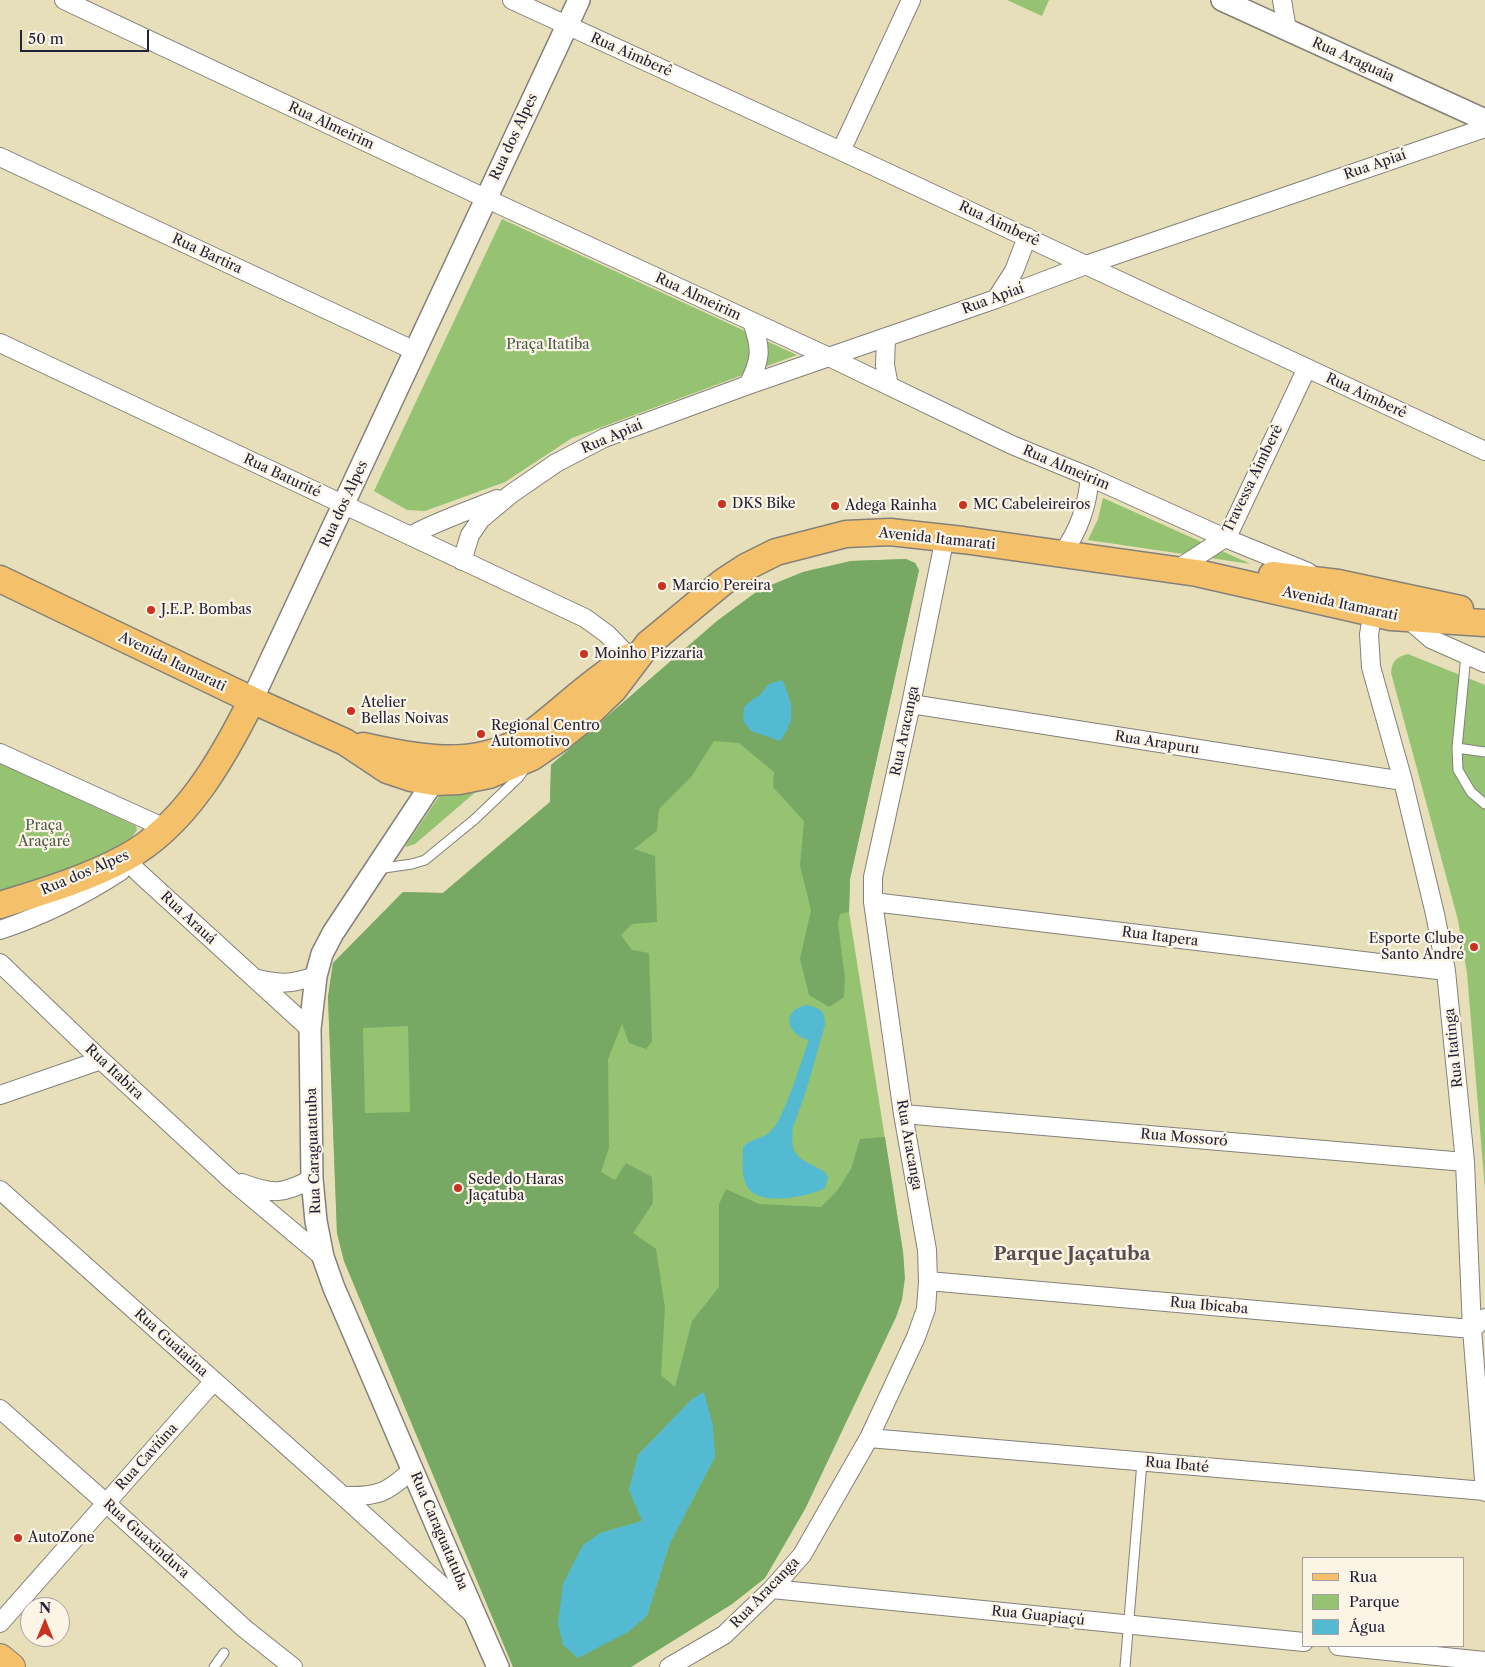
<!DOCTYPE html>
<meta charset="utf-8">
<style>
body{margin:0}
#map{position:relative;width:1485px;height:1667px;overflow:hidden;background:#e7dfba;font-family:"Libre Caslon Text",serif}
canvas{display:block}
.legend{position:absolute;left:1302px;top:1557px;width:162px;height:90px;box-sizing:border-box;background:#fcf5e5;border:1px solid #a5a1a1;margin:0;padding:6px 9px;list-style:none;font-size:15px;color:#22223b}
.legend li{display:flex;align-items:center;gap:10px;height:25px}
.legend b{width:25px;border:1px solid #a5a1a1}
.north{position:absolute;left:20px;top:1597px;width:50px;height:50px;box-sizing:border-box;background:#fcf5e5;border:1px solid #a5a1a1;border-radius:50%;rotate:0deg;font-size:14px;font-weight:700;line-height:20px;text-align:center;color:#22223b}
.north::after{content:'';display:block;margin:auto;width:18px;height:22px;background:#c8321e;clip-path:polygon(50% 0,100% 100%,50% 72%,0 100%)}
.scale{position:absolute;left:20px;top:30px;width:129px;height:22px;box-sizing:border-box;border:2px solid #22223b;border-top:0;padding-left:6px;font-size:15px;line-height:18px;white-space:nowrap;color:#22223b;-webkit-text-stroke:4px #fcf5e5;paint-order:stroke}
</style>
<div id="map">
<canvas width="1485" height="1667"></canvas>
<ul class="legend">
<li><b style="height:6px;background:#f4c16a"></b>Rua</li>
<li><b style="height:14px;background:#95c372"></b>Parque</li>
<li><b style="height:14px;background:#53bad1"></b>Água</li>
</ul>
<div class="north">N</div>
<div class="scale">50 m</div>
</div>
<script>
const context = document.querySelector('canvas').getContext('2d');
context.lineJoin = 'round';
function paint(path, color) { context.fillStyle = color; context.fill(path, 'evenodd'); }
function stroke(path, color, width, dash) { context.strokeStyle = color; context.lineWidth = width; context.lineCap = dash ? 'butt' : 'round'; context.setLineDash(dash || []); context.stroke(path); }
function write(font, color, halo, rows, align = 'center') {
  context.font = font + ' "Libre Caslon Text",serif'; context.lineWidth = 4.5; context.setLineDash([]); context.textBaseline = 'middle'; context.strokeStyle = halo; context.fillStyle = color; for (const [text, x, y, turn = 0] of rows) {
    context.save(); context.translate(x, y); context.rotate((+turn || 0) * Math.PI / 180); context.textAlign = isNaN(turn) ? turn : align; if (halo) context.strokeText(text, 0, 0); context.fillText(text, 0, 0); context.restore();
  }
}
const green = new Path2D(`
 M1007,0H1049L1042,16Z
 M502,219L797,355L572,438L505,482L425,511L407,510L374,491Z
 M1103,498L1251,564L1088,540L1098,519Z
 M906,559L915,563L919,570L850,879L849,912L903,1252C905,1278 905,1292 896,1317L805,1509L765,1578L732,1604L631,1667H513L344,1261L337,1233L328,997L333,963L403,892L443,893L550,802L551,765L717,621L759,590L803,572L851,561Z
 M1408,654L1485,685V1190L1467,973L1458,920L1391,673C1392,661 1396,657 1408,654Z
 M0,763L136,826L137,830L131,838L120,846L81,868L0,896Z
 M485,784L415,844L406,847V845L442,792Z`);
const forest = new Path2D(`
 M906,559L915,563L919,570L850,879L849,912L840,914L838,924L845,979L844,997L829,1007L809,995L800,959L811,910L800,866L804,821L773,787L774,772L739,743L714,741L692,776L659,809L657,831L634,849L655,856L657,922L632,924L621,935L632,950L649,953L652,1042L646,1049L629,1043L622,1024L608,1059L609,1148L601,1172L615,1180L626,1163L652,1177L653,1203L633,1233L656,1249L665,1308L661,1375L675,1387L692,1321L719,1287V1204L726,1189L759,1204L821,1207L837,1191L851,1169L860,1139L885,1137L903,1252L905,1278L902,1300L896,1317L805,1509L765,1578L732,1604L631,1667H513L344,1261L337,1233L328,997L333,963L403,892L443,893L550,802L551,765L717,621L759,590L803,572L851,561ZM408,1026L410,1112L365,1113L363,1028ZM704,1393L715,1457L670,1543L647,1616L600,1533L643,1521L629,1490L638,1455L691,1400Z`);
const water = new Path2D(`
 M782,680C793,703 797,720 780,741L751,731L743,721L744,707L753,699L759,696L769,684Z
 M806,1005C820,1008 825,1010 825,1025L806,1091L793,1127L792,1139L794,1151L801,1159L825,1172L828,1178L825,1188C808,1197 753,1209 745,1182C741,1172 743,1158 743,1147C751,1138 764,1139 772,1130C786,1114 801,1061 809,1040C787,1035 780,1011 806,1005Z
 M704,1392L713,1426L715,1457L670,1543L647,1616L628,1632L578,1658L563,1645L558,1623L563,1584L583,1545L600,1533L642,1521L629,1490L638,1455L691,1400Z`);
const service = new Path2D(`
 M1466,655L1457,748L1458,770L1471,792L1485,804
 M1457,748L1485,752
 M377,869L412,864L425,860L475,819L519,777L525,768
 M214,1667L224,1653
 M1125,1667L1142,1462`);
const minor = new Path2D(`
 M64,0L485,198L829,357L1012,445L1090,477L1225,538L1308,572
 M512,0L841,151L1485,451
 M1282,0L1287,30
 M841,151L911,0
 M0,157L415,351
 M996,299L1014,271L1027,237
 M886,337L885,365L889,386
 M0,343L585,618L607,634L634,662
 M748,385C761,360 762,349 752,322
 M410,536C437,521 468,511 497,499
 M1062,554C1079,530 1087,507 1090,477
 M462,561L470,535L481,519L511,494L556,463L604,438L748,385L996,299L1086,265L1485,128
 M1176,570L1225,538L1231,529L1307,368
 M1373,612L1369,634L1371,667L1403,781L1435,914L1446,971L1465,1162L1472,1329L1485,1492
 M1408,619L1431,639L1485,663
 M911,704L1403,781
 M0,753L165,828
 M126,858L138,872L310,1029
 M873,902L1446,971
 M0,930C45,915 81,897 121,871
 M0,963L101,1060L230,1179L323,1257
 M254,978C281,985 290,984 316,976
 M0,1095L101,1060
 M903,1114L1465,1162
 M242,1183C274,1195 282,1194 312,1179
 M0,1190L343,1496L474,1615
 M928,1281L1472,1329L1485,1318
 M0,1409L106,1503L245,1629L293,1667
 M869,1438L1485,1491
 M343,1496C378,1497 387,1493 413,1469
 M772,1589L1304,1642
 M0,1623L214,1381
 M1338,1646L1485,1661
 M669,1667L724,1635L772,1589L802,1555L869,1438L916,1337L926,1309L928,1281L927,1250L903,1114L873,902V877L911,704L945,537`);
const tertiary = new Path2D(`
 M1222,0L1485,120
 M252,700L579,0
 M433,782L333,933L322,954L316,976L310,1029L312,1179L316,1221L323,1257L334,1288C389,1414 442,1541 498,1667`);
const primary = new Path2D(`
 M1272,575L1338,583L1460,609
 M0,579L252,700L345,742L387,770L411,778L433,782L459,781L489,775L532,757L561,737L583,719L614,689L648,644L723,582L746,567L776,552L846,534L890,532L963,540L1197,573L1391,617L1485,623
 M363,746C415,758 471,769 520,741C536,731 551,718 565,706C586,688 607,672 629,657
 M0,905C42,892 86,879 125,858C185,826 223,758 252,700`);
const trunk = new Path2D(`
 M0,1658L11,1667`);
const markers = [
 [722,504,5,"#c8321e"],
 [963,505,5,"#c8321e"],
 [835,506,5,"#c8321e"],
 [662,586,5,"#c8321e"],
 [151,610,5,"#c8321e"],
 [584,654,5,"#c8321e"],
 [351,711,5,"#c8321e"],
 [481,734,5,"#c8321e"],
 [1474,947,5,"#c8321e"],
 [458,1188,5,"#c8321e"],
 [18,1538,5,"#c8321e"]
];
const streetNames = [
 ["Rua Aimberê",631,55,24],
 ["Rua Araguaia",1353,60,24],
 ["Rua Almeirim",331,126,25],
 ["Rua dos Alpes",514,137,-65],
 ["Rua Apiaí",1375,165,-19],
 ["Rua Aimberê",999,224,25],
 ["Rua Bartira",207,254,25],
 ["Rua Almeirim",698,297,25],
 ["Rua Apiaí",993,299,-20],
 ["Rua Aimberê",1366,396,25],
 ["Rua Apiaí",612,437,-23],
 ["Rua Almeirim",1066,468,23],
 ["Rua Baturité",282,476,25],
 ["Travessa Aimberê",1253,479,-64],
 ["Rua dos Alpes",344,504,-65],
 ["Avenida Itamarati",937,539,6],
 ["Avenida Itamarati",1340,604,12],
 ["Avenida Itamarati",172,662,26],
 ["Rua Aracanga",905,731,-78],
 ["Rua Arapuru",1157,743,9],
 ["Rua dos Alpes",85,873,-23],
 ["Rua Arauá",188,918,43],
 ["Rua Itapera",1160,937,7],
 ["Rua Itatinga",1454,1048,-96],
 ["Rua Itabira",114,1072,43],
 ["Rua Mossoró",1184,1138,5],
 ["Rua Aracanga",909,1145,80],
 ["Rua Caraguatatuba",314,1151,-92],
 ["Rua Ibicaba",1209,1306,5],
 ["Rua Guaiaúna",171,1343,42],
 ["Rua Caviúna",147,1457,-48],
 ["Rua Ibaté",1177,1465,5],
 ["Rua Caraguatatuba",439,1531,67],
 ["Rua Guaxinduva",146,1539,42],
 ["Rua Aracanga",765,1593,-46],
 ["Rua Guapiaçú",1038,1616,6]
];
const parkNames = [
 ["Praça Itatiba",548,345],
 ["Praça",44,826],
 ["Araçaré",44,842]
];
const poiNames = [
 ["DKS Bike",732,504],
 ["MC Cabeleireiros",973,505],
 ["Adega Rainha",845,506],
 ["Marcio Pereira",672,586],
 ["J.E.P. Bombas",161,610],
 ["Moinho Pizzaria",594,654],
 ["Atelier",361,703],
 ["Bellas Noivas",361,719],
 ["Regional Centro",491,726],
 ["Automotivo",491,742],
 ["Esporte Clube",1464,939,"right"],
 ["Santo André",1464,955,"right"],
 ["Sede do Haras",468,1180],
 ["Jaçatuba",468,1196],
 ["AutoZone",28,1538]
];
const districtNames = [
 ["Parque Jaçatuba",1072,1255]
];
paint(green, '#95c372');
paint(forest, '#78a964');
paint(water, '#53bad1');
stroke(service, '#84807a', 11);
stroke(minor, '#84807a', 20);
stroke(tertiary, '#84807a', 24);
stroke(primary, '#84807a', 29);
stroke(trunk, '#84807a', 30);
stroke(service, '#fff', 9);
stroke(minor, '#fff', 18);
stroke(tertiary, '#fff', 21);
stroke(primary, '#f4c16a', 26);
stroke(trunk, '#f4c16a', 28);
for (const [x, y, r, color] of markers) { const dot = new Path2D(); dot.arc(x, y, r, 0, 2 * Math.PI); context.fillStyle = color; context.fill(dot); stroke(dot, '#fcf5e5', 2); }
write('14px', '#22223b', '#fcf5e5', streetNames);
write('14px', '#4a5a4e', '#fcf5e5', parkNames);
write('14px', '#22223b', '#fcf5e5', poiNames, 'left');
write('bold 19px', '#594e51', '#fcf5e5', districtNames);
</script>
